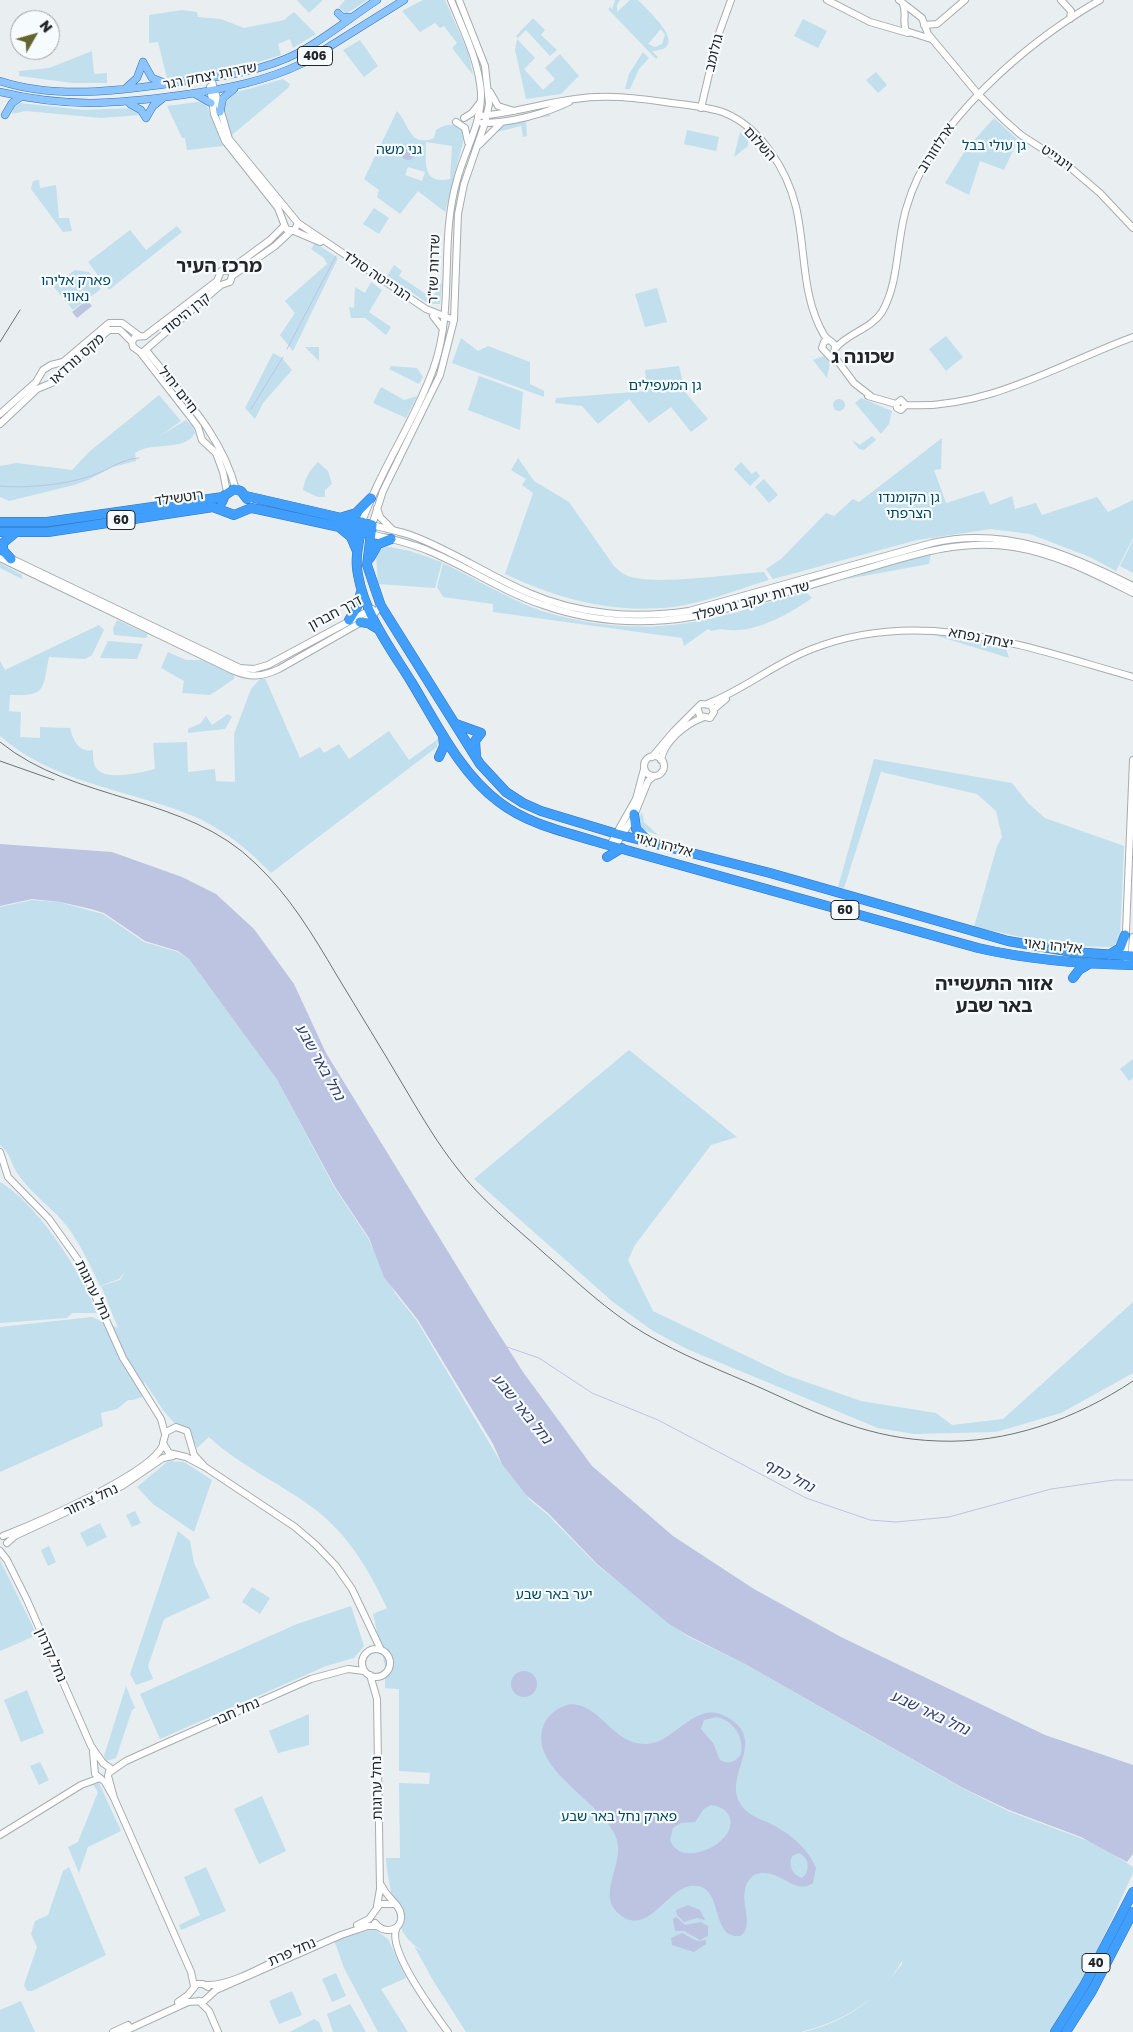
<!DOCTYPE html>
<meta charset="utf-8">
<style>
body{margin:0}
#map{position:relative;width:1133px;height:2032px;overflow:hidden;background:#e9eef0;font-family:"Golos Text",sans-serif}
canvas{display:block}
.north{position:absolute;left:10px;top:10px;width:50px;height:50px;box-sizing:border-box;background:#f6fbfe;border:1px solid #a2a5a8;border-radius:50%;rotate:52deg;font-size:14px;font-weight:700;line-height:20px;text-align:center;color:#232526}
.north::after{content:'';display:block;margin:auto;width:18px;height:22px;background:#656430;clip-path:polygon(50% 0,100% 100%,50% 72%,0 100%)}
</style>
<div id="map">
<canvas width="1133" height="2032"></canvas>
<div class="north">N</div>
</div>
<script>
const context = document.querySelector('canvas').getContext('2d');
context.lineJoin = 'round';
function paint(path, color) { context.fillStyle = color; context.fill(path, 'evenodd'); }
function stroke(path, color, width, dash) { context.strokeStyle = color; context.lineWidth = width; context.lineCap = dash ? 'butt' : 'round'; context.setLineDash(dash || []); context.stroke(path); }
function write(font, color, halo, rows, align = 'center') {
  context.font = font + ' "Golos Text","Noto Sans Hebrew",sans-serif'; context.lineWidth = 4.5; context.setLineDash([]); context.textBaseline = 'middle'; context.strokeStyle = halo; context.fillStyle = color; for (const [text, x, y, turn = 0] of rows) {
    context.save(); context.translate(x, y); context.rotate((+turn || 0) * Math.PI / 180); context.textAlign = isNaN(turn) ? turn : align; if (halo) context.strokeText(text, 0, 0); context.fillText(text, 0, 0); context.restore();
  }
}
const green = new Path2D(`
 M297,0H322V1L309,13Z
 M345,0H367L346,14L339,7Z
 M423,0H445L468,52L473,75L452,48L457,43L444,26L440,28L435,23L420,32L402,11Z
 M615,0H620L617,5V12L630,0H638C647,10 693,49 652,51L658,57L656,59L608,9L610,7L612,9ZM661,29L665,35L662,44L655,47L648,44Z
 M182,10L197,12L198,17L221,19L244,28L284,20L294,12L316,34L293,48L290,39L278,44L281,55C244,67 207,76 167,78L158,42L149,43V15Z
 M533,18L545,30L541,35L557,50L550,56L526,30L518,38L516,36Z
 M803,19L827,31L818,48L794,36Z
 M517,39L535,58L524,69L543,90L555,79L545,68L560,54L579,76L561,94L526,99L515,50Z
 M360,40L378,66L364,77L343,50Z
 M92,51L94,74L107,73V83H73L19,76V71L49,68Z
 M643,52L649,58L639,69L630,89H625L629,74Z
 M876,72L887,85L878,93L866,80Z
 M283,79L290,84L288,88L232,135L223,108L231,94Z
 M205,101L223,146L187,150L185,138H182L167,106Z
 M20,103L84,110L134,108L140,115L101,118L26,111L12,114L14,106Z
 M397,111C410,126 410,148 434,138L436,130C445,124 454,123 463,130L464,138L445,212L418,191L400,214L377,197L379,190L364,179ZM426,142L452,146L450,179C421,185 426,161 426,142ZM408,167L425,172L422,181L405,175Z
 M548,113L551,116L526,120L527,136L523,137L521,126L497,132L502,124Z
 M994,118L1018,140L1004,170L980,161L969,195L945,183L966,149Z
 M687,130L719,137L716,151L684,144Z
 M740,132L748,139V146L734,157Z
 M39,180L40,188L56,185L59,218H69L72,231L63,232L31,189L33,181Z
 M374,208L389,218L379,234L363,224Z
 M177,226L182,232L109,290L88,262L130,230L146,250Z
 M315,243L338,258L293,351L280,335L295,313L285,301L327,264L324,258L311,249Z
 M394,265L402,271L399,276L432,298L442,282L440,304H429L387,276Z
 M75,270L89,272L101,289L73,310L53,286Z
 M371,282L382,290L369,312L391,327L386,335L365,318H351L349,307L354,308L355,287L365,293Z
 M657,288L667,322L645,327L635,294Z
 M946,336L963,357L946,371L929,349Z
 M461,338L478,351L488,346L530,362V384L544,391V397L452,363Z
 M305,347H319V361Z
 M273,353L282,358L292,370L263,403L255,419L245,408Z
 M824,356L830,363L827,378L813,360Z
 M391,366L417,368L423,377L419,384L389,369Z
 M679,366L685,392L708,419L691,432L671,407L649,423L629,399L598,424L582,406L555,403L556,398L647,391L645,370Z
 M479,376L523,392L520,430L468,410Z
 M381,387L404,400L417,396L406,418L373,403Z
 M159,395L181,421L160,436L186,420L193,427L195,433C185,452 152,441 135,453L136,461L112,467L88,480L74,485L9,501L0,497V466L17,463L72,470L89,452Z
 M861,398L892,411L889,424L881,434L855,403Z
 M833 405a6 6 0 1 1 12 0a6 6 0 1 1-12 0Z
 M872,436L876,440L864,450L859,449L852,440L860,445Z
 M942,438L941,469L934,470L946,503L984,491L990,505L1012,496L1015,509L1036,503L1042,515L1097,497L1108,512L1133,500V538L1116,571L1090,557L1030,534L991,529L917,540L773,579L766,569L781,559L826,513L834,516L853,499L859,502Z
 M518,458L534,481L569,502L614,566C619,571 624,575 631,577C661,585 731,574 764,572L769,580C738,589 705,603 673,607C612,614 559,599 505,574L533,493L522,485L526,479L511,470Z
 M318,462L328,471L332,484L325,490V497H318L303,490C305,478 309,471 318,462Z
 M741,462L752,474L756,471L760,476L750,486L734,469Z
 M764,479L778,495L769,503L755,487Z
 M1133,540V573L1120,566Z
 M384,546L410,551L442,562L435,588L378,584L376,555Z
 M931,554L929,564L820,584Z
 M0,563L22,575V579L0,568Z
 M443,563C470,576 497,592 524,604C547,614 570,619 594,623C676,635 728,615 805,591L812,598C792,612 763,629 737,630C725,631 725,627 711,631L708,629L684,646L682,638L493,612V604L443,597L437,587Z
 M117,620L148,634L146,638L114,635L113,629Z
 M99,625L104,630L92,655L85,659L49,657C42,690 47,696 10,695L9,711L21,712L20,737L40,738V727L70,728C73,739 78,753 93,750C93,755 93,762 95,766C103,783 142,772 155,769L153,743L187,742L188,772L215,769L216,781L235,782L234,734L251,689L260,679L265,678L300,758L320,747L324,753L339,744L349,759L389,731L409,760L438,739L437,747L271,873C246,847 217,824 183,812C122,789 51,781 0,736V661L5,670Z
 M934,635L970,638L1005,645L1009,658Z
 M108,641L143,644L137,659L100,658Z
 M168,652L186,660H202L234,675V679L210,695L182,693L184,681L161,668Z
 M228,714L232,717L225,729L188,733V729L201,723L206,716L212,725Z
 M874,759L1012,783L1028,803L1045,818L1124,846L1120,938L1113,947L1063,946L974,927L997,846L1002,837L996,811L977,794L881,772L844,888L838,887Z
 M642,812L644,822L658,835L640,829L638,820Z
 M32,900L59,902L103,914L144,942L178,952L189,959L276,1078L334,1187L368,1238L395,1293L417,1321L500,1461L530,1500L548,1515L597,1565L687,1636L745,1664L962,1788L1008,1811L1099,1845L1133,1867V1873L1087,1973L1051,2032H804C850,2020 873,2001 902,1964V1961C879,2000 844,2021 801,2032H466L434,1982L414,1946L426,1954C418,1948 408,1941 403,1932C395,1915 387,1877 386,1858H400L399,1783L429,1784L430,1773L399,1771V1689L385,1688V1666L373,1614L387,1608C369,1570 349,1536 316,1510C282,1484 240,1466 209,1437L197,1448L189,1430L175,1424L163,1410L144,1381L147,1395L133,1400H128L117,1409L101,1413L103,1426L0,1472V1327L92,1317L118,1328L101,1286L120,1280L125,1272L119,1279L100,1286C90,1265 80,1243 66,1225C52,1208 33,1195 20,1177C11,1166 11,1153 0,1145V907Z
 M629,1050L737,1137L711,1145L635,1245L628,1260L653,1311L786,1375L861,1401L936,1413L952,1425L1003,1419L1133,1302V1373L1061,1413L996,1432L914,1434L878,1428L687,1349L653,1331L613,1302L474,1179Z
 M1133,1059V1078L1129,1081L1120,1069Z
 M0,1182C37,1203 82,1273 97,1313H72L67,1318L0,1323Z
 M171,1461L184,1462L212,1480L194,1532L153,1504L137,1487L167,1462Z
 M135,1511L141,1523L132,1527L126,1515Z
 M100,1523L107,1537L87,1547L80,1533Z
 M178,1531L190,1541L194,1563L210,1598L164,1619L148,1666L153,1679L136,1685L130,1674Z
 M49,1546L56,1562L48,1566L41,1550Z
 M0,1560L37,1635L0,1651Z
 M252,1587L270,1598L260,1614L242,1602Z
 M351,1606L364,1646L354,1658L326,1666L160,1739L140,1694L297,1624Z
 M126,1686L135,1708L132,1710L116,1758L106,1761L104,1756Z
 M27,1690L44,1733L21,1742L4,1700Z
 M309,1714V1745L278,1753L269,1731Z
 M40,1762L49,1780L39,1785L30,1766Z
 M99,1783L121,1831L88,1847L79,1873L68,1847L78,1842L98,1792L93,1784Z
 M262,1796L286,1851L259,1864L234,1809Z
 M69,1867L106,1955L32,1991H27L24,1985L37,1947L31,1934L35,1921L48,1915L63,1871Z
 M206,1867L226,1911L181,1930L179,1925L200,1915L184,1877Z
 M374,1929L388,1939L406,1978L381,1989L408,2032H378L344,1968L334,1940Z
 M336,1973L346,1996L332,2002L322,1979Z
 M292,1991L302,2015L279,2024L269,2001Z
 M21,2001L35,2032H0V2010Z
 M350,2004L366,2032H333L327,2014Z
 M314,2019L319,2022L323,2032H290Z`);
const water = new Path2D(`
 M401 153a7 7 0 1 1 14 0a7 7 0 1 1-14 0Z
 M87,300L92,306L77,318L72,312Z
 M0,844L112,852L182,877L216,894L254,929L294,984L326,1053L490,1320L523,1372L592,1466L673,1536L754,1589L841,1637L1045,1735L1133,1765V1854L1127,1862L1081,1837L1009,1810L963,1788L745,1664L687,1635L668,1623L597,1564L549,1514L526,1495L502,1464L493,1444L418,1320L384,1277L369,1238L335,1187L276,1078L189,959L178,951L145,941L104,913L91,909L60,902L32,899L0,906Z
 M511 1684a13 13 0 1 1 26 0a13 13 0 1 1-26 0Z
 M570,1704C601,1704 612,1744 645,1744C675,1744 695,1698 727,1717C769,1741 723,1774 740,1803C746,1815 759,1818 771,1824C789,1833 809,1849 816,1868L813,1883C794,1897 778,1865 754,1875C731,1893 759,1925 740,1936C708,1939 726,1881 690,1886C666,1890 647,1938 619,1914C596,1895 624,1865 617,1840C606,1803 528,1770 543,1727C547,1715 557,1708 570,1704ZM717,1717C734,1721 744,1737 741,1754C736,1762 728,1765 720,1760L713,1743L701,1729L704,1720ZM711,1805C718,1806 724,1808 728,1814C744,1839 682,1872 670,1840L673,1828L681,1823L695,1822L704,1809ZM799,1853C809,1858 811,1871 802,1878C792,1875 788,1865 792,1856Z
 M688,1905L700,1910L705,1920L697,1918L684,1922L677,1915L676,1910Z
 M676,1917L685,1925L701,1922L708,1926V1936L700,1940L684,1931H675L673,1919Z
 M682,1933L697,1941L706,1940V1944L694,1952L672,1945L671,1938Z`);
const stream = new Path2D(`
 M287,349L336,256
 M251,409L283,357
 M0,486C26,489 72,484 96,474C112,468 122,459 139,458
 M507,1347L539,1358L592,1393L658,1420L806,1498L870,1520L896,1522L949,1517L1051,1489L1114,1480H1133`);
const secondary = new Path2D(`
 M459,0L485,66L489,104L485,123L464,184L458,214L454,320L440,375L383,491L372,525C386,529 400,531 413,536C453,551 489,576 529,593C579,615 636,619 689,611L932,543C1005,526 1069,554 1133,586
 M827,0L870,22L908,33
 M899,0L922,18L928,34L978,94L1004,120L1021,135L1066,164L1100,193L1133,228
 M1061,0L1071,11L1070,19
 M903,4C907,14 902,22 906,31L931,39
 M924,25L937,24L965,0
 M211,78L229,139L298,223L426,309L454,320
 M210,87L214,114L225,141L278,208L286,229L294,231L298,223
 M490,92L498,106L514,111
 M701,108L718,36L731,0
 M478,116C512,114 542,103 575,99C605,94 635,98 665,102C685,105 706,106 725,113C761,128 787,170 796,207C806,249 801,296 824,335C827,340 831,340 835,345L834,356L854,383L872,397
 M464,118L472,113L479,104
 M456,122L465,128L468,142
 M482,123C511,123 544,114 569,102
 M479,145L502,122
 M294,231L320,242
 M232,276L275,246L291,231
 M433,316L443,329
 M145,336L135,337L132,342L133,347L140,352L189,415L198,427L202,440L216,453L223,472L227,492
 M145,336L217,281L221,271H228L270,240L284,226
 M828,340L824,342L822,348L834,361
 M835,349C847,333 870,330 882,312C900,281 896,239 907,206C931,123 1027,42 1100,0
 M146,350C181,394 222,435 236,490
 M144,351L221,285L230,282L232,276
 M868,396L896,404
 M896,404L897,408L901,410L906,405
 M896,404L901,400L906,405
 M906,405C986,410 1060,364 1133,337
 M0,414L36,382L43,370L51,365L63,362L109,323H122L138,335
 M0,424L37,389L54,382L80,355L109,330H120L132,342
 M377,508L380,517L392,529
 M362,522C381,468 415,421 434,367C455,307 439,241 457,180C464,152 482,123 481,93C479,61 463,30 451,0
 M371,534C390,539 411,543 429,551C468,567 503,592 543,605C591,622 641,625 691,617C747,605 803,587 858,571C910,556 959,538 1014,547C1057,554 1095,574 1133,593
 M8,557L240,668L254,669L268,665L372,609
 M0,558L232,670C250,678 262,677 279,669L372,616L381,606
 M709,703C745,689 775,663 812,649C922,606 1026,647 1133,677
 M714,709L726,699
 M644 766a10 10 0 1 1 20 0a10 10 0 1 1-20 0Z
 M652,757L674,731L701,704L711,705L714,712L710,718L700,716L698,710
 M661,760C664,741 686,724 702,718
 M610,845L636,799L644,769
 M615,846L633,818L648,781L654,776
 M1131,959L1133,937
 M1128,965L1125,956L1133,760
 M0,1152L8,1177L49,1219L81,1264L123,1358L161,1419L165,1434
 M205,1467L194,1455L187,1431L176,1427L166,1432L163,1443L169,1453L186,1457L205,1467L295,1527L316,1545L336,1566L352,1589L381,1650
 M3,1536C36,1523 151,1474 163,1445
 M7,1543L15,1536L122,1486L163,1458L173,1456
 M0,1551L7,1560L27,1600L91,1746L103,1763L110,1768L108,1776L114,1798
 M362 1663a14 14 0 1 1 28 0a14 14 0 1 1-28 0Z
 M370,1675L377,1699L380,1889L377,1906
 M93,1752L95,1774L105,1782L114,1798L191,1972L194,1986
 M110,1772L126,1761L157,1747L311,1679L348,1669L364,1671
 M0,1835L81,1785L100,1778
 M375,1923C383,1935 403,1931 401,1915C400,1904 386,1897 382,1886
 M357,1925L369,1919L380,1904H394
 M397,1927C385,1948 435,2014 448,2032
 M206,1985C231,1987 272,1961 295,1951
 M199,2001L209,2011L218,2032
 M178,2002L188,1995L197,1984H203L208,1987
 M113,2032L128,2025
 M123,2032L188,2002L204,2001L216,1990L341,1935L368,1926H377`);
const primary = new Path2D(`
 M338,13L342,17H350
 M143,62L152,78L165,83
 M0,81C55,99 118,91 173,83C216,77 259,73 298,53C326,38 351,17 377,0
 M126,88L137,78L143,62
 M0,92C67,108 115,104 182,95C224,89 264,82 303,63L404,0
 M195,94L211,103
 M130,104L141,110L146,118
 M220,112L223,98L234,89
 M5,115L12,103L21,97
 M146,118L153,106L162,99`);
const highway = new Path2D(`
 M246,496L372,525L367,565L381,606L480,764L506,792L523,803L541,811L617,834L770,873L1008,941L1072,952L1133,956
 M222,502L225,495L234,489L241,491L247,499
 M343,517L356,513L371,498
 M0,522H47L223,497
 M362,522C360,540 354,557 358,575C365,615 391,649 412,683C437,724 460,773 499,802C529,825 566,832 601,843L978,948C1030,960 1080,964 1133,965
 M340,528L351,537L357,551
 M0,532H48L213,507L234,515L251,508L257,509L367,533
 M370,558L378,544L391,539
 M11,559L3,550V543L15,533
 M349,620L357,607L361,592
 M360,622L368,623L378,629
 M456,724L481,733L475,741L476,756
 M439,757L444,746L443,736
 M634,814L636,829L646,839
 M607,857L622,848
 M1109,955L1120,948L1125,935
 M1073,978L1079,970L1089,964
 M1055,2032L1084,1986L1133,1892
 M1066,2032L1092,1991L1133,1912`);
const rail = new Path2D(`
 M0,342L20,310
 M0,742C75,803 186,794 256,864C289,895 313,935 336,974C359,1012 383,1051 406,1090C422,1117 438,1144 457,1168C481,1200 514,1226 544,1253C576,1281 607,1311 644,1333C681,1355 722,1371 761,1388C820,1415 871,1439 938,1441C1007,1444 1076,1419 1133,1381
 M0,761L54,780`);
const shields = [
 [315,56,35],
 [121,520,28],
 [845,910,28],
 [1096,1963,28]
];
const shieldNames = [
 ["406",315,56],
 ["60",121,520],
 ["60",845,910],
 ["40",1096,1963]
];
const streetNames = [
 ["גולומב",714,53,-76],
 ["שדרות יצחק רגר",210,76,-11],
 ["השלום",760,144,48],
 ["ארלוזורוב",936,148,-57],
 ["וינגייט",1057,158,36],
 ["שדרות שז\"ר",434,269,-88],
 ["הנרייטה סולד",377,276,34],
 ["קרן היסוד",186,314,-39],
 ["מקס נורדאו",77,359,-42],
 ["חיים יחיל",178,390,52],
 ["רוטשילד",179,498,-8],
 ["שדרות יעקב גרשפלד",751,601,-15],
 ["דרך חברון",335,613,-28],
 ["יצחק נפחא",981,638,11],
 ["אליהו נאוי",664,845,15],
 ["אליהו נאוי",1053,946,6],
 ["נחל ערוגות",93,1290,64],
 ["נחל ציחור",91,1500,-25],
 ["נחל קדרון",51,1655,66],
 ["נחל חבר",236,1712,-24],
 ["נחל ערוגות",377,1788,-91],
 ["נחל פרת",292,1952,-24]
];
const parkNames = [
 ["גן עולי בבל",994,146],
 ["גני משה",399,150],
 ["פארק אליהו",76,281],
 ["נאווי",76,297],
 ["גן המעפילים",665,386],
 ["גן הקומנדו",909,498],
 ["הצרפתי",909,514],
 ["יער באר שבע",554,1595],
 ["פארק נחל באר שבע",619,1817]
];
const waterNames = [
 ["נחל באר שבע",320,1062,61],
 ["נחל באר שבע",522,1409,51],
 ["נחל כתף",789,1476,27],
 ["נחל באר שבע",930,1713,25]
];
const districtNames = [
 ["מרכז העיר",219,266],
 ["שכונה ג",863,357],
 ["אזור התעשייה",994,984],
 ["באר שבע",994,1006]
];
paint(green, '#c2dfed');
paint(water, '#bdc4e1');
stroke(stream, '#bdc4e1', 1);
stroke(secondary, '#a7acaf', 8);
stroke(primary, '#3674b2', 8);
stroke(highway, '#3674b2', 10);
stroke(secondary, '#fff', 6);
stroke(primary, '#8cc5fe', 7);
stroke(highway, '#409efd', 9);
stroke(rail, '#6e7273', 1);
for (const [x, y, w] of shields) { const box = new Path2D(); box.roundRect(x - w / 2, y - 9.5, w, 19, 4); context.fillStyle = '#f6fbfe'; context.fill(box); stroke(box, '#232526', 1); }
write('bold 12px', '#232526', null, shieldNames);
write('14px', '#232526', '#f6fbfe', streetNames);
write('14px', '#01485f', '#f6fbfe', parkNames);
write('italic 15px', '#363d67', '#f6fbfe', waterNames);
write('bold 19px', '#232526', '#f6fbfe', districtNames);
</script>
